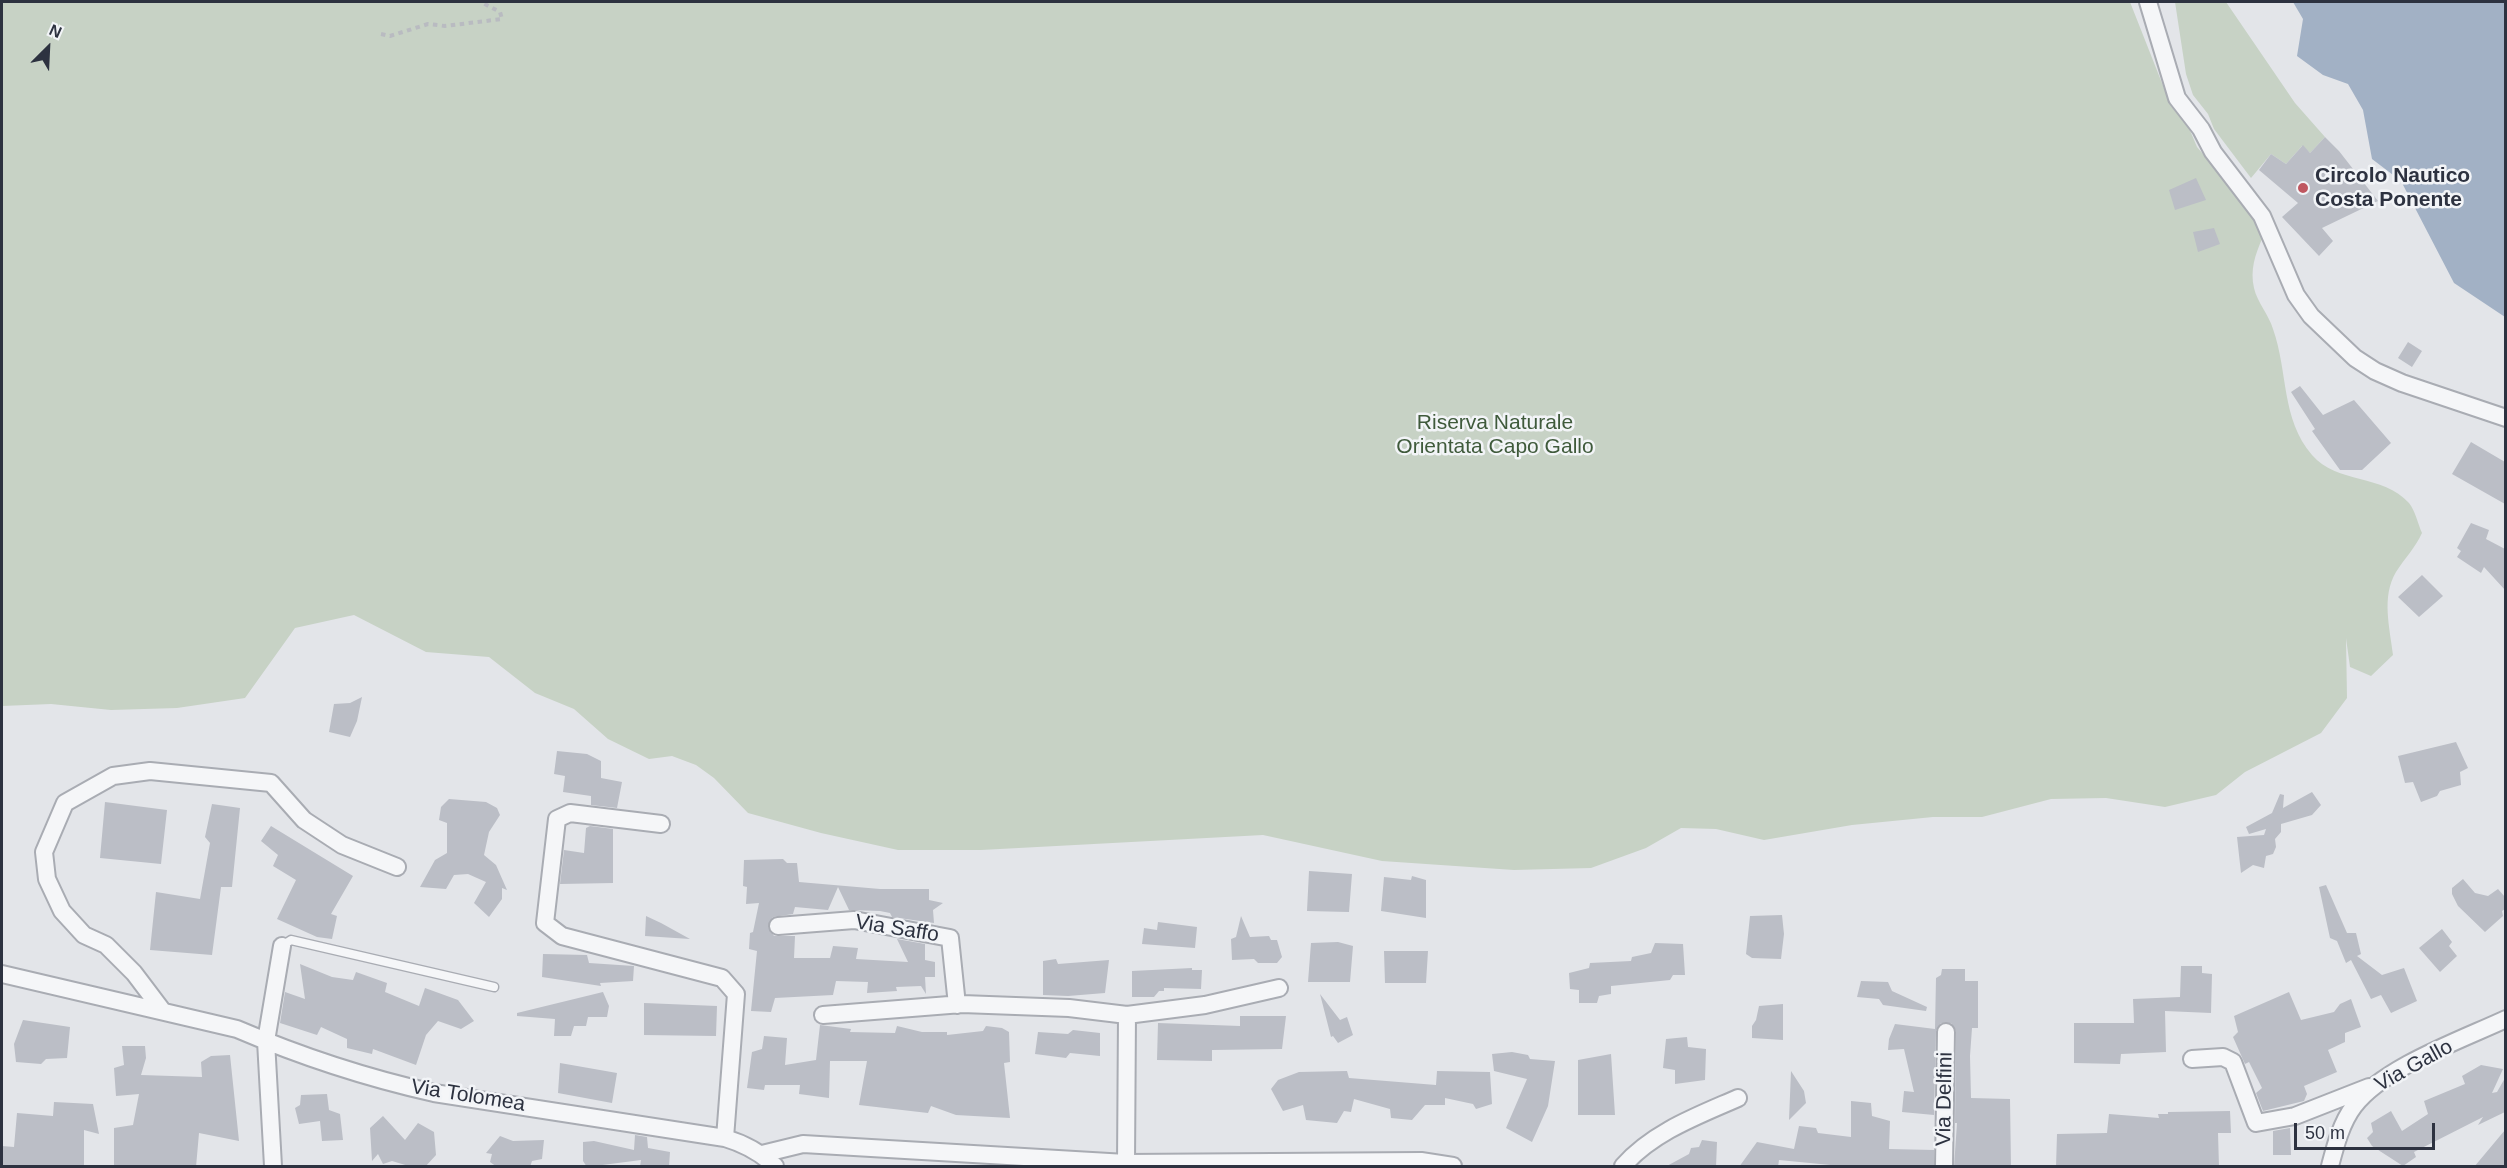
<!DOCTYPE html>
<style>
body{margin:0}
#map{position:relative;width:2507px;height:1168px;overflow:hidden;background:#e3e5e9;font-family:Helvetica,sans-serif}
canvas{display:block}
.frame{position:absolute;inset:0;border:3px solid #2d3240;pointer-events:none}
.north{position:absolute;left:18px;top:18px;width:60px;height:60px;-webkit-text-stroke:4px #f2f4f7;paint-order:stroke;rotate:24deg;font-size:16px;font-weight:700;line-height:24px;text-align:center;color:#2d3240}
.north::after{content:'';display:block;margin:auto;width:21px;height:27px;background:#2d3240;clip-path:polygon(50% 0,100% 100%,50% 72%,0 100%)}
.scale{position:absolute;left:2294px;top:1123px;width:141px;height:27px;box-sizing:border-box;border:3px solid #2d3240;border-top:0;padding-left:8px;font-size:18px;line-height:21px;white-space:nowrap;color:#2d3240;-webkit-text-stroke:4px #f2f4f7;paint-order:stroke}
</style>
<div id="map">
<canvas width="2507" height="1168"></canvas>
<div class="frame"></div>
<div class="north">N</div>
<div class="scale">50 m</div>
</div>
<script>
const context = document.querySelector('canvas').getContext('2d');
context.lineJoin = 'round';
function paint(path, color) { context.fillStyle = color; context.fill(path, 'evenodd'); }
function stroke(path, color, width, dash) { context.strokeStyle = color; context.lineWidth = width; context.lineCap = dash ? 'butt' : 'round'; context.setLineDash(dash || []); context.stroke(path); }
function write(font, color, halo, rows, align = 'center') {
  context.font = font + ' Helvetica,sans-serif'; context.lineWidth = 5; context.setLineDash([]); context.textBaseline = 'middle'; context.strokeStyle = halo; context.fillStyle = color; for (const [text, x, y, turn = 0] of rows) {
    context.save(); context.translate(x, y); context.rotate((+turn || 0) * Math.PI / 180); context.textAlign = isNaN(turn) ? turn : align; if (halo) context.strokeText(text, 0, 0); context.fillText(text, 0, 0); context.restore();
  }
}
const green = new Path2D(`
 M2,2H2130L2171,106L2189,128L2197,147L2234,190L2254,220L2262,239C2255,255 2250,270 2254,288C2257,302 2269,315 2273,329C2288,371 2281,419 2312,455C2337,484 2383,474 2409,503C2415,510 2418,524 2422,533C2415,548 2405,558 2396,572C2381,597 2390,628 2393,655L2371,676L2350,667L2346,638L2347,698L2321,733L2245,772L2216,795L2165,807L2106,798L2051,799L1982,817H1933L1852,825L1764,840L1716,829L1681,828L1646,848L1591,868L1514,870L1382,861L1263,835L981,850H898L821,833L748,813L714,778L696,765L672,756L649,759L608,739L574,709L535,693L489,657L426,652L354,615L295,628L245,698L177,708L111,710L51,704L2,706Z
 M2175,2H2226L2295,103L2325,137L2310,153L2302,146L2286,164L2271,154L2251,178L2214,129L2208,114L2193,95L2186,74Z`);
const water = new Path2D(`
 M2293,2H2505V317L2454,283L2401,181L2372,159L2363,110L2348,84L2323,75L2297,56L2303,19Z`);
const building = new Path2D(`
 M2325,137L2339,151L2378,201L2322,228L2333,241L2319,256L2282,217L2298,203L2259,170L2271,154L2286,164L2303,145L2310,153Z
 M2196,178L2206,200L2175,210L2169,190Z
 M2214,228L2220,244L2198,252L2193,232Z
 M2408,342L2422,351L2412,367L2398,358Z
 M2300,386L2323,415L2354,400L2391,443L2362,470H2340L2312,431L2315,429L2291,392Z
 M2471,442L2505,462V504L2452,474Z
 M2471,523L2489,530L2486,539L2505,549V590L2484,567L2481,573L2457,557L2461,551L2457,548Z
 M2422,575L2443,596L2419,617L2398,597Z
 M362,697L357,721L350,737L329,732L334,704L350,703Z
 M2456,742L2468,768L2460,772L2461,785L2440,791L2437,796L2421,802L2413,782L2405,783L2398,756Z
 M557,751L587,754L601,761V778L622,782L617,808L591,805V796L563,792L565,776L554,774Z
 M2312,792L2321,805L2312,815L2281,824V832L2275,839L2276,847L2273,854L2266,856L2264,868L2253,865L2241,873L2237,837L2264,835L2266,829L2249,834L2246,827L2272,813L2280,794L2284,795L2283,808Z
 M449,799L486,802L497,808L500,815L489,832L484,855L496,865L507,890L502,888V899L489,917L474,903L486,882L468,874L454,875L446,889L420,887L435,860L447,853V823L439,820L441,807Z
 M105,802L167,810L161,864L100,858Z
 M212,804L240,808L232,887H221L212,955L150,950L156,892L200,899L210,843L205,837Z
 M271,826L353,876L331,914L337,916L332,939L317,937L277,919L296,880L273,866L278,855L261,841Z
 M590,826L613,829V883L560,884L564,850L584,853L586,828Z
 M783,859L787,863H797L799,882L880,889H929V900L943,903L933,910L934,923L892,917L890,913L880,911L849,910L838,887L828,910L795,907L793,914L773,917L768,926L774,936H795L794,958H830L833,946L858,948L856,959L908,962L897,939L925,944V960L935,962V977H925L926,994L921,986L896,987L897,991L867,993L868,982L836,981L833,995L775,998L771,1012L751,1011L757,951L749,949L750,933L753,932L759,903L746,904L747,887L743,886L744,860Z
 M1309,871L1352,874L1349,912L1307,911Z
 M1412,876L1426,880V918L1381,911L1384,877L1411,880Z
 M2463,879L2475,893L2488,896L2498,889L2505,897V909L2502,911L2503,916L2485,932L2458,906L2452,894V888Z
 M2326,885L2347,933H2356L2361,954L2357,956L2382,975L2404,968L2417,1001L2391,1013L2381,995L2371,999L2351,960L2346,963L2337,941L2330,938L2319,887Z
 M1782,915L1784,934L1781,959L1752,958L1746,954L1750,916Z
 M646,916L661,923L690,939L645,936Z
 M1241,916L1250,937L1269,936L1271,940H1277L1282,957L1277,963H1258L1254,959L1232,960L1231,939L1236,937Z
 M1158,922L1197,927L1195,948L1142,944L1144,928L1157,930Z
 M2442,929L2452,942L2449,946L2457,956L2440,972L2419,948Z
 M1338,942L1353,946L1350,982H1308L1311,943Z
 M1655,943L1683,944L1685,975H1673L1670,980L1611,986V994L1599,996L1597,1003H1579V990L1570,989L1569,973L1589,968L1590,963L1631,961L1632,957L1651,953Z
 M1384,951H1428L1426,983H1385Z
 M543,954L587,955L589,963L634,966L633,981L600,983L601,986L542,977Z
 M1056,959L1058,964L1109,960L1105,993L1068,996L1043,995V961Z
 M300,964L332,977L353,980L356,972L387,983L385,992L419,1006L425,988L458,1000L474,1021L461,1029L438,1021L426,1035L416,1065L373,1049L372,1054L347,1048V1039L321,1027L317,1035L280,1023L285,992L305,999Z
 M2181,966H2202V973L2212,974L2211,1013L2165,1011L2166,1052L2121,1054L2120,1064L2074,1063V1023H2134L2133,999L2180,997Z
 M1192,968V970H1202L1201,989L1164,988V991H1159L1154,997H1132V971Z
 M1942,969H1965V981H1978V1028H1972L1970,1056L1971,1098L2010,1099L2011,1167H1954L1957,1123H1955L1956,1032L1951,1023H1941L1936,1031L1934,1115L1902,1112L1904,1091L1914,1092L1904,1049L1888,1050L1889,1039L1895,1024L1935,1029L1936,978L1941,975Z
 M1861,981L1888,982L1892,991L1927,1007L1926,1011L1883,1005L1879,999L1857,997Z
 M603,992L609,1006L607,1017H588L586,1026H574L571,1036H554L555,1019L517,1016V1013Z
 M2289,992L2301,1020L2334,1012L2340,1004L2351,999L2361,1027L2345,1033V1042L2328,1050L2337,1072L2304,1086L2307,1094L2304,1101L2263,1111L2256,1093L2262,1088L2249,1062L2245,1064L2233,1037L2238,1032L2234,1016Z
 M1320,994L1340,1020L1347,1017L1353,1035L1338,1043L1333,1036L1331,1037Z
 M644,1003L717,1006L716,1036L644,1035Z
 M1783,1004V1040L1752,1038V1026L1756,1020L1759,1006Z
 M1240,1016H1286L1282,1049L1212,1050V1061L1157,1060L1158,1023L1240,1026Z
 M23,1020L70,1027L67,1058L46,1059L41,1064L16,1062L14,1044Z
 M820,1025L851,1029L850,1032L895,1033L897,1026L922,1032H947V1035L983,1031L986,1026L1002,1028L1009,1032L1010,1062L1004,1063L1010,1118L956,1115L931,1106L928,1113L859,1105L867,1061H830L829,1098L799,1094L800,1085H765L764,1090L747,1088L752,1052L762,1049L764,1036L787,1038L785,1065L816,1060Z
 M1073,1030L1100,1033V1056L1070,1053L1066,1058L1035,1054L1038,1032L1068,1034Z
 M1687,1037L1688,1047L1706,1049L1705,1080L1675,1084V1070L1663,1068L1666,1039Z
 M122,1046H145L146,1058L141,1075L202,1077L201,1062L211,1056L230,1055L239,1141L199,1133L196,1167H114V1128L133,1125L139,1094L116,1096L114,1068L124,1065Z
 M1512,1052L1528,1055L1530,1059L1555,1061L1548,1106L1532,1142L1506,1128L1527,1079L1494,1071L1492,1054Z
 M1611,1054L1615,1115H1578V1060Z
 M560,1063L617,1073L612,1103L558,1093Z
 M2481,1065L2503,1069L2492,1093L2497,1092L2505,1078V1112L2478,1125L2483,1117L2414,1152L2416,1157L2403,1166L2372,1146L2367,1138L2373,1132L2371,1123L2391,1111L2402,1131L2428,1114L2424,1101L2465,1084L2462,1076Z
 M1347,1071L1349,1078L1436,1085L1437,1071L1490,1072L1492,1104L1476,1109L1473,1104L1445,1098V1105H1425L1412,1120L1391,1118L1390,1109L1354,1099L1351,1112L1344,1111L1337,1123L1306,1120L1303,1105L1283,1111L1271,1089L1278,1080L1299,1072Z
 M1791,1071L1804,1091L1806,1103L1789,1120Z
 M327,1094L329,1110L340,1114L343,1140L322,1141L320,1121L299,1124L295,1108L300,1105L301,1095Z
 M1851,1101L1871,1103L1872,1116L1890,1121L1889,1149L1934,1150V1167H1851L1779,1160L1778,1167H1739L1757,1142L1794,1149L1799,1126L1816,1128L1818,1133L1851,1137Z
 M54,1102L93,1104L99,1134L84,1130V1167H2V1146L14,1147L17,1113L53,1116Z
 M2230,1111L2231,1133H2218L2219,1167H2056L2057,1134L2107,1133L2109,1114L2159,1118L2158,1114H2168V1112Z
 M383,1116L405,1140L418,1123L434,1132L436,1155L425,1167H412L392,1161L383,1164L378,1154L372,1161L370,1128Z
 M2290,1128L2291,1155H2273V1131Z
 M2505,1130V1167H2474Z
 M635,1135L647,1137L648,1148L670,1152L669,1167H640L641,1160L587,1167L583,1161V1142L594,1141L634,1150Z
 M500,1136L513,1141L544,1140L542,1159L532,1161L530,1167H497L490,1162L492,1154L486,1153Z
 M1702,1140L1717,1142L1716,1167H1665L1689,1154L1691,1148L1699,1147Z`);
const path = new Path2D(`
 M381,34L390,36L428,24L445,26L502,19L500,12L481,2`);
const lane = new Path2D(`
 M282,946L291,940L494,987`);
const street = new Path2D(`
 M2148,2L2177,98L2201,129L2213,152L2262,216L2296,295L2311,316L2355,358L2375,371L2402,383L2506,418
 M661,824L570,813L557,819L545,923L562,936L722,978L736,994L725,1138
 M778,926L854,920L950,938L957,1005
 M2,974L237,1029C300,1056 367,1078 434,1093L725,1138C745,1144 760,1152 775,1166
 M162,1010L134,973L106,945L84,935L62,911L47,879L44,852L65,803L113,776L150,771L271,783L304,820L342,845L397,867
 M823,1015L962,1004L1069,1008L1127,1015L1205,1005L1279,988
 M2192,1059L2223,1057L2233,1062L2256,1123L2295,1116L2369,1087
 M762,1154L803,1144L1126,1163L1421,1161L1453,1166
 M1126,1163L1127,1015
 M273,1166L266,1041L282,946
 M1623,1166C1653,1132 1697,1116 1738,1098
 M1944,1166L1946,1032
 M2330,1166C2335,1147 2341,1123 2354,1106C2384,1067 2461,1040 2506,1019`);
const markers = [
 [2303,188,6,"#bf5760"]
];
const poiNames = [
 ["Circolo Nautico",2315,176],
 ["Costa Ponente",2315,200]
];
const parkNames = [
 ["Riserva Naturale",1495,423],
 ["Orientata Capo Gallo",1495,447]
];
const streetNames = [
 ["Via Saffo",897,929,9],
 ["Via Gallo",2414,1066,-29],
 ["Via Tolomea",468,1096,9],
 ["Via Delfini",1945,1099,-89]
];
paint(green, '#c7d2c5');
paint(water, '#a2b1c5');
paint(building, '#bbbec6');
stroke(lane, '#a9acb3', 11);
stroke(street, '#a9acb3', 20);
stroke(path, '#b9bbc1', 4, [4.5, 4.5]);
stroke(lane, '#f5f6f8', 8);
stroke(street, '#f5f6f8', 16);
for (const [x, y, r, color] of markers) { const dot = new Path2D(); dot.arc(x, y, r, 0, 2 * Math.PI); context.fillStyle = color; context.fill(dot); stroke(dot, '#f2f4f7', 2); }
write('bold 21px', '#2d3240', '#f2f4f7', poiNames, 'left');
write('21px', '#3f5a3b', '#f2f4f7', parkNames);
write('21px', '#2d3240', '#f2f4f7', streetNames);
</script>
